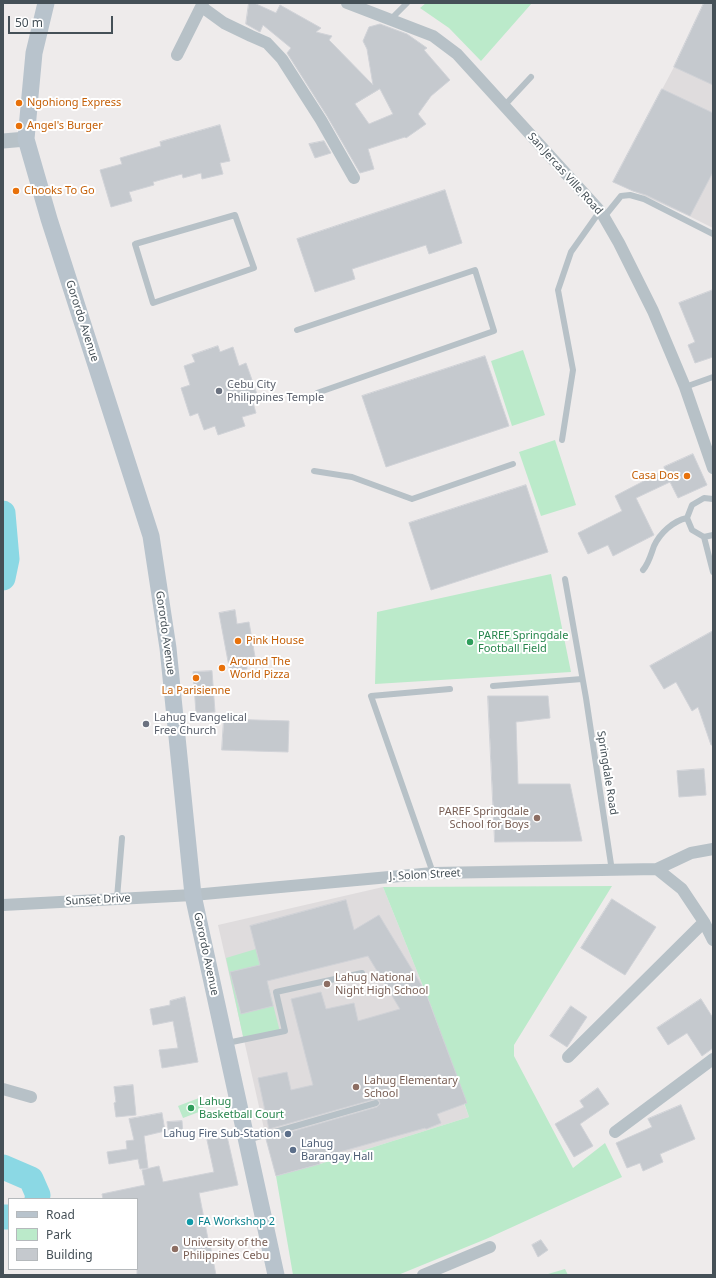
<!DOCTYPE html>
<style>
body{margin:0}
#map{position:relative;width:716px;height:1278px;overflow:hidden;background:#eeebeb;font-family:"Noto Sans",sans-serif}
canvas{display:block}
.frame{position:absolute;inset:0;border:4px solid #455057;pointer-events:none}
.legend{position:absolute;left:8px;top:1198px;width:130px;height:72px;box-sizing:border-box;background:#fff;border:1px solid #b5b9bc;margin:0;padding:5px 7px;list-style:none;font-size:12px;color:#455057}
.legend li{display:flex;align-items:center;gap:8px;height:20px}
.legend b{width:20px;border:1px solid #b5b9bc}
.scale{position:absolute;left:8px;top:16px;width:105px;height:18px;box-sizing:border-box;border:2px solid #455057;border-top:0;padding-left:5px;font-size:12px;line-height:14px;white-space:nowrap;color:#455057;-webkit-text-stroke:3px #fff;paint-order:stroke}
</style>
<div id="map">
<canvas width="716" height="1278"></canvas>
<div class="frame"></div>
<ul class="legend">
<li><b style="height:5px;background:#b8c3cc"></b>Road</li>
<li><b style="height:11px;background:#bbeaca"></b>Park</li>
<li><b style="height:11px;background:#c5c9ce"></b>Building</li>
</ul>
<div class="scale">50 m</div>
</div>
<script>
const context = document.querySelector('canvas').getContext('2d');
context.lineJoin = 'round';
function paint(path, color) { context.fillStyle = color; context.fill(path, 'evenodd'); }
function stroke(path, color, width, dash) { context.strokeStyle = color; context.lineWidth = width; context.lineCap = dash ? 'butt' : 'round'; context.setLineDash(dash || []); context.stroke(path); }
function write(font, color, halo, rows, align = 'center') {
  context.font = font + ' "Noto Sans",sans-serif'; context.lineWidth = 4; context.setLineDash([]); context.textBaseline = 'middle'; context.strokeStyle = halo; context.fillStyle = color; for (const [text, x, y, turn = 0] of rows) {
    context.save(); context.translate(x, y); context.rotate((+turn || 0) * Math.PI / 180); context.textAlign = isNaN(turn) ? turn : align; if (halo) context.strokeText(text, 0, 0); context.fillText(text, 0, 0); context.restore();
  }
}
const education = new Path2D(`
 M713,3V228L689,216L613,182L674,67Z
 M383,887L431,1006L447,1057L469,1117L320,1164L318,1158L267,1142L218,925Z`);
const green = new Path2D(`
 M426,3H532L481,61L449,28L420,8Z
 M523,350L545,415L512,426L491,361Z
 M555,440L576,505L541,516L519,452Z
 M551,574L571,672L375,684L377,612Z
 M612,886L514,1045V1056L573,1168L605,1143L622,1177L486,1239L398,1275H293L276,1176L320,1164L469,1117L431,1006L383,887Z
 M256,949L263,965L280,1032L244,1041L226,958Z
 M199,1098L204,1110L183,1118L178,1106Z
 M565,1269L568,1275H547L548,1274Z`);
const river = new Path2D(`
 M3,513L7,559L3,578
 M3,1167L31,1179L38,1195L37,1199
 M3,1217H9`);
const building = new Path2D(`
 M249,3H254L276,13L280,5L321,28L316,32L332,36L329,40L373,85L367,49L363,41L369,27L380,24L407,34L427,48L424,50L450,80L431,96L418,114L426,124L406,138L405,137L368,149L374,169L360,173L327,116L287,53L291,48L263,25L260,32L246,24ZM380,89L393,114L369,124L355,104Z
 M704,3H713V85L674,67Z
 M662,89L713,113V172L690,216L646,195L633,191L613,182Z
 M220,125L230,161L220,163L223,174L202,179L201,173L183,178L182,174L153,182L154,185L129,192L132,201L111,207L100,170L122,164L120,158L161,146L160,142Z
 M324,141L331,153L315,158L309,144Z
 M445,190L462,243L429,254L426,245L352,269L355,279L315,292L297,239Z
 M713,290V357L695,363L688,345L695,342L679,303Z
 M218,346L220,352L233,347L239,366L246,363L257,394L251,396L256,413L242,417L245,426L218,435L215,426L204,430L198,413L190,416L181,388L190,385L184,366L195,362L192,355Z
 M485,356L509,426L386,467L362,396Z
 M693,454L707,485L678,498L670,482L636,498L654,535L613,556L608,545L588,554L578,533L622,511L615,496L665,470L664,467Z
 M526,485L548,552L431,590L409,523Z
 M235,610L237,624L249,622L255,657L246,658L247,669L230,672L219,613Z
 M713,631V745H711L698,707L692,711L676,682L664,689L650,666Z
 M212,671L215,712L196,713L193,672Z
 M488,696H548L550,718L516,722L518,784H570L582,841L495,842Z
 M224,719L289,721L288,752L222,750Z
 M704,769L706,795L679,797L677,771Z
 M612,899L656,927L625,975L581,948Z
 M346,900L354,930L379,915L428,996H427L467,1103L437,1114L441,1123L426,1129L425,1128L318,1158L320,1164L276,1176L266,1139L377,1107L380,1104L379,1100L375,1099L269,1129L258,1078L287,1072L291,1090L313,1085L291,999L321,992L326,1009L354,1003L358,1021L400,1009L368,956L267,981L273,1006L241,1014L230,972L260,965L250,926Z
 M185,997L198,1062L162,1068L159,1050L178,1048L173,1021L153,1025L150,1009L170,1005V1001Z
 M701,999L713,1018V1048L702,1056L687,1033L668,1045L657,1028Z
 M571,1006L587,1017L567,1047L550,1036Z
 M133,1085L136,1115L116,1117L114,1103L116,1102L114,1087Z
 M598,1088L609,1104L580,1124L593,1146L574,1157L555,1124L584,1107L580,1101Z
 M681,1105L695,1139L660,1154L663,1162L643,1171L640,1163L627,1168L616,1143L652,1127L648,1119Z
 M162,1113L165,1131L144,1136L148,1168L140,1169L138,1159L109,1164L107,1152L127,1149L126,1141L134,1140L129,1119Z
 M182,1121L183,1134L169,1136L167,1122Z
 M227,1136L238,1185L199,1193L209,1244H210L216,1275H137V1199H103L102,1194L145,1185L142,1170L159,1166L163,1182L214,1172L207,1140Z
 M541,1240L548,1250L538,1257L532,1245Z`);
const service = new Path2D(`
 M390,20L407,3
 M504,106L531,77
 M235,215L254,268L153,303L135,244Z
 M604,217L621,196L630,195L644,199L713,234
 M297,330L475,270L494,331L317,393
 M685,387L713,377
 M562,440L573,370L558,290L571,252L600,211
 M314,471L352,477L412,499L513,464
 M713,499L704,498L692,505L687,518L692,530L704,537L713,535
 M704,537L713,572
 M643,570C649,563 651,554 654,546C660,533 673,521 687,518
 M565,579L586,698L612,871
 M493,686L582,679
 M433,873L371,696L450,689
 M117,898L122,838
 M227,1043L285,1031L276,992L362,973
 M247,1140L376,1103`);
const minor = new Path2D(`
 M347,3L433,36L457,54L600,211L604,217L619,243L653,311L685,387L713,468
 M202,7L224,23L251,36L267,43L282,59L321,120L354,178
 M177,55L203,3
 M657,869L682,889L704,922L713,940
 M3,905L193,895L433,873L657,869L691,853L713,849
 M568,1057L704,922
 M3,1089L31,1097
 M615,1132L713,1059
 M423,1275L490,1247`);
const tertiary = new Path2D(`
 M3,141L26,139`);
const secondary = new Path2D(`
 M46,3L34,53L26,139L49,219L151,536L168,648L193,895L276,1275`);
const markers = [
 [19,103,4,"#e8710a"],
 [19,126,4,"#e8710a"],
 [16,191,4,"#e8710a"],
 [219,391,4,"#6b7280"],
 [687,476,4,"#e8710a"],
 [238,641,4,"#e8710a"],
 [470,642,4,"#2e9e5b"],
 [222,668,4,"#e8710a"],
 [196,678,4,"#e8710a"],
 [146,724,4,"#6b7280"],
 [537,818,4,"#8d6e63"],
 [327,984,4,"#8d6e63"],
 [356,1087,4,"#8d6e63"],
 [191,1108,4,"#2e9e5b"],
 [288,1134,4,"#5c6f8a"],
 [293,1150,4,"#5c6f8a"],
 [190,1222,4,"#0f9aa8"],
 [175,1249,4,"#8d6e63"]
];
const foodNames = [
 ["Ngohiong Express",27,103],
 ["Angel's Burger",27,126],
 ["Chooks To Go",24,191],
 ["Casa Dos",679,476,"right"],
 ["Pink House",246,641],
 ["Around The",230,662],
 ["World Pizza",230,675],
 ["La Parisienne",196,691,"center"]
];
const streetNames = [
 ["San Jercas Ville Road",565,174,48],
 ["Gorordo Avenue",82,321,72],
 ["Gorordo Avenue",165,633,82],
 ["Springdale Road",607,773,81],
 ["J. Solon Street",425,875,-3],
 ["Sunset Drive",98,900,-3],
 ["Gorordo Avenue",206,954,78]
];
const worshipNames = [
 ["Cebu City",227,385],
 ["Philippines Temple",227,398],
 ["Lahug Evangelical",154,718],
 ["Free Church",154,731]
];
const leisureNames = [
 ["PAREF Springdale",478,636],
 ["Football Field",478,649],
 ["Lahug",199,1102],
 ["Basketball Court",199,1115]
];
const educationNames = [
 ["PAREF Springdale",529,812,"right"],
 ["School for Boys",529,825,"right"],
 ["Lahug National",335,978],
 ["Night High School",335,991],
 ["Lahug Elementary",364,1081],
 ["School",364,1094],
 ["University of the",183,1243],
 ["Philippines Cebu",183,1256]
];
const serviceNames = [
 ["Lahug Fire Sub-Station",280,1134],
 ["Lahug",301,1144,"left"],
 ["Barangay Hall",301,1157,"left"]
];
const cultureNames = [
 ["FA Workshop 2",198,1222]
];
paint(education, '#dfdcdd');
paint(green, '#bbeaca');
stroke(river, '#8bd8e4', 25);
paint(building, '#c5c9ce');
stroke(building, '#d0d2d7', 1);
stroke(service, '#b7c1c7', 6);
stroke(minor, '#b7c1c7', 12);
stroke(tertiary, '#b7c1c7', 15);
stroke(secondary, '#b8c3cc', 17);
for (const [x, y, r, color] of markers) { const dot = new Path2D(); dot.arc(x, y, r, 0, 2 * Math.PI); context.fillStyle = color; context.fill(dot); stroke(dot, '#fff', 1.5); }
write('11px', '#c56008', '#fff', foodNames, 'left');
write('11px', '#455057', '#fff', streetNames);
write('11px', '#5b616d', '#fff', worshipNames, 'left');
write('11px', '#27864d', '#fff', leisureNames, 'left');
write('11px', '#785e54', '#fff', educationNames, 'left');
write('11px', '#4e5e75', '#fff', serviceNames, 'right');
write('11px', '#0d838f', '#fff', cultureNames, 'left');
</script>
